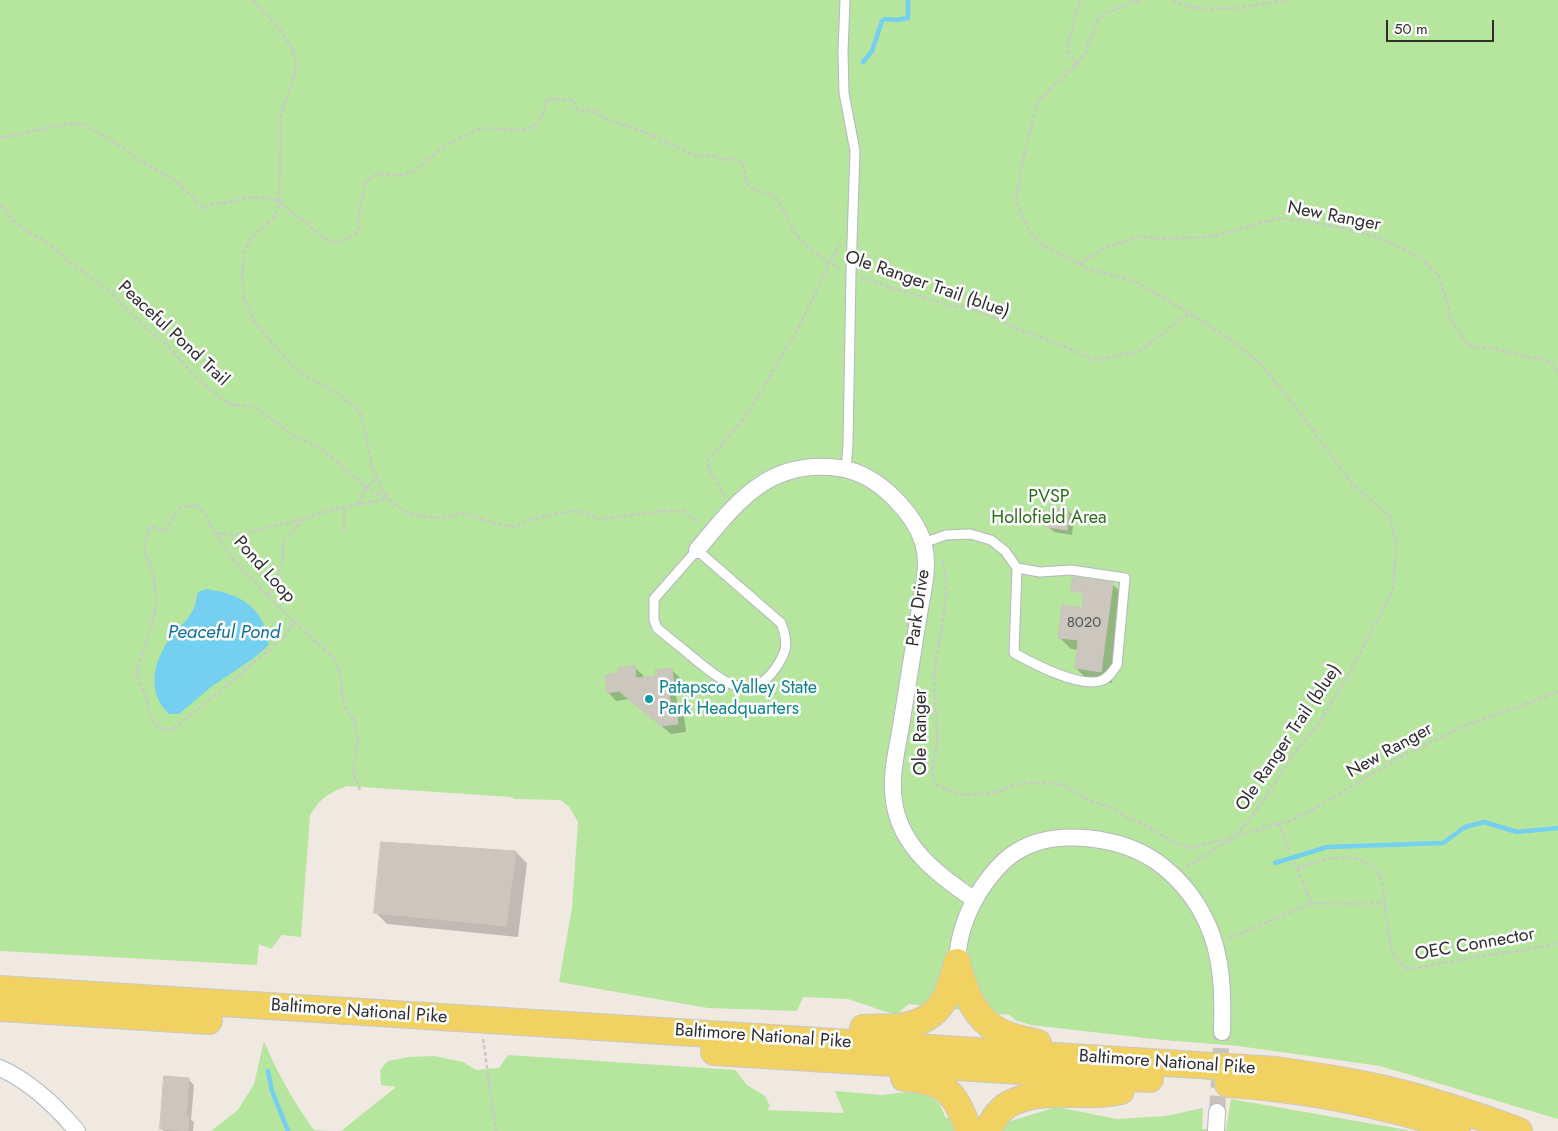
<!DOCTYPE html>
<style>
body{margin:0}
#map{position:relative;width:1558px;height:1131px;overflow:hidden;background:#efe9e1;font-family:Jost,sans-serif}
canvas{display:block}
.scale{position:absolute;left:1386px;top:20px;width:108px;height:22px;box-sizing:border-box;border:2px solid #2e2e2e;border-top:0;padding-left:6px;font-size:15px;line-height:18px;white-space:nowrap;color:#2e2e2e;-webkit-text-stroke:4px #fff;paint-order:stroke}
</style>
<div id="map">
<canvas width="1558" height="1131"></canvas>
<div class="scale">50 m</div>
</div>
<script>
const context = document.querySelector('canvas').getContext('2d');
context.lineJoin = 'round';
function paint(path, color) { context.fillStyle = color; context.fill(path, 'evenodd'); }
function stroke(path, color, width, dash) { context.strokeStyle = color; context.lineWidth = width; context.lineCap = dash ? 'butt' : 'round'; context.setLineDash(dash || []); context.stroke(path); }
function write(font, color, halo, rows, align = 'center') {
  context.font = font + ' Jost,sans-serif'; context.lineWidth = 5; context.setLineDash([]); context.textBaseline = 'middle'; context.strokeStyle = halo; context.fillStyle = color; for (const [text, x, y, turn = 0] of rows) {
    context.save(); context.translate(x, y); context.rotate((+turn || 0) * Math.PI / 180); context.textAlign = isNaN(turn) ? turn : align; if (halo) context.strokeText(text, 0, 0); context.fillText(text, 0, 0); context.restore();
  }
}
const green = new Path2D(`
 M0,0H1558V1119L1380,1066L1238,1046L1163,1040L1031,1025L1015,1020L1010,1015L909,1004L896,1015L848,999L803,997L797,1011L708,1008L559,982L572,908L578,822L570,808L561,800L515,799L511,797L347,786C327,794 322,797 310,815L301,937L282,935L271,949L259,944L257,965L0,951Z
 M264,1041C277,1073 294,1102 314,1130L330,1131H211L238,1110L254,1084Z
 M508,1055L735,1070L747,1085L765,1096L770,1106L767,1110L844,1113L835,1091L881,1095L916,1091L932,1098L939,1103L946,1118L1011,1121L1053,1108H1062L1117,1119L1166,1116L1203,1108L1202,1129L1226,1130L1231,1099L1413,1131H341L396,1087L381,1085L380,1070L388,1061L409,1057L434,1056L463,1062L476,1070L499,1068Z`);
const water = new Path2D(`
 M206,589C241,593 265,609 269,645L254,658L211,687L179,714H169C146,692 153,661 171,637C177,628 188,621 193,610C196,605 196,598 198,592Z`);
const shadow = new Path2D(`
 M1069,511L1074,516L1072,535L1054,532L1049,527V523L1045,520L1051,515Z
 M1112,584L1124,595L1112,683L1087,679L1076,668L1078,650L1071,649L1059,637L1083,609L1085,594L1074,593L1085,594Z
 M634,667L643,675V679L657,677L672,670L680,678L682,694L676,695L678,710L684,715L686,732L671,734L629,699L616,701L608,692L620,675Z
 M516,852L527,863L518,937L387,924L375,912Z
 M188,1079L194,1085L191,1120L194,1122L193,1131H164L162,1129Z`);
const stream = new Path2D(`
 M863,62L872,51L882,21L885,19L897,20L908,18V0
 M1275,863L1327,847L1443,843L1465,827L1484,822L1517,832L1558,828
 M268,1071L272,1091L288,1131`);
const building = new Path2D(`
 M1050,507L1069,509L1067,530L1047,527L1048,521L1044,520L1045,513L1049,514Z
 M1073,577L1085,579L1084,593L1071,591Z
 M1085,579L1113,583L1101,672L1075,668L1078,640L1058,638L1062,605L1082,608Z
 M635,666L636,678L656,676L655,670L672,668L674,686H668L671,706H676L678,724L661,726L619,691L607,693L605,675L618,673V668Z
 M381,842L516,851L506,926L374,913Z
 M164,1076L189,1078L186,1116H189L188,1131L160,1129Z`);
const minorTunnel = new Path2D(`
 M1217,1112L1222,1032`);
const path = new Path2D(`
 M253,0C268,18 301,45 295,72C292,87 284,101 281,116L279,205L273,219L251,238L244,254L242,276L244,299L257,325L283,356L301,373L337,393L356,408L362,417L372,467L386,497
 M1139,0L1104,14L1097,21L1085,53L1076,65L1038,101L1022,163L1016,200L1025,222L1032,234L1043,246L1089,269L1134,281L1189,313L1231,340L1261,364L1300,413L1353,485L1390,516L1396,544L1393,590L1354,665L1319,723L1295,752L1261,804L1236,836L1185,868
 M1172,0C1177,2 1182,5 1187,6C1215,13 1256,6 1284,0
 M1076,65L1067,48L1080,0
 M0,137H8L31,131L74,123L85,125L122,147L139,160L173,179L205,209L215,203H225L252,197L277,200L323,237L336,244L355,235L358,229V217L366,181L379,173C413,182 421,163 445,146C453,141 471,132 480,129C492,126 517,133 530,128C541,123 544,110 547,99L574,100L577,110L582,112L589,109L605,118L650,134L694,156L711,155L723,160L733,159L742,162C745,169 745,178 748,185C753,194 771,189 778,200C784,208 787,219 792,228C800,243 824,261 840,268
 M0,205L12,219L24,229L48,243L64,258L108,290L141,324L166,344L191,372L206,386L231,405L251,406L266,415L295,437L322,449L366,487L391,501L407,513L421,516L440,518L463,513L494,523L515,527L527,521L558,513L578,511L599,519L664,511H683L699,524
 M1078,264L1105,248L1141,236L1160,239L1206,237L1220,234L1279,218L1301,220L1342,228L1378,237L1418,256L1439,276L1449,308V317L1466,342L1474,347L1496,349L1523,356L1546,360L1554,366L1558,373
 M861,277L890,287L951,306L974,310L996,318L1015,328L1061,345L1094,360L1140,351L1189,313
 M725,497C719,485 709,474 708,461L748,413L801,323L829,263L840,244
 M359,504L366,487L377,477
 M196,505L205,513L209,523L234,561L294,622L285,636L235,679L172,730L159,728L152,720L145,694L136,673L153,621L156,602L154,577L144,549L150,526L164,531L180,507Z
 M344,508V533
 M216,533L236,535L303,519L331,510L385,499
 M942,560C954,594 935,646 934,682C934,703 938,723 937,744C935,761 929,767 935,785L959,794L969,795L998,792L1011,786L1026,783H1048L1063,785L1085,798L1114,809L1128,818L1143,824L1177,844L1193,848L1232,837
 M267,596L279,575L283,556V542L302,520
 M294,622L333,657L341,674L342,694L345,707L354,721L358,737L353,772L360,790
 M1278,823L1290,852
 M1237,836L1291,820L1310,811L1404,755L1459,728L1558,692
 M1294,862L1297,868C1322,859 1365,846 1380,877C1384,885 1386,919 1388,930C1391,949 1391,957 1408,969L1488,955L1526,950L1558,943
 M1297,868L1311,903
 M1228,939L1311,903L1362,904L1383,902
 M483,1039L496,1131`);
const service = new Path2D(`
 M845,0L843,52L844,93L855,151L851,273L848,444L846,469
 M923,543L946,535L970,534L991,540L1005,551L1017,568L1014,653C1034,664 1077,687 1100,681C1108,679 1113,671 1117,665L1125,578L1071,570L1040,572L1017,568
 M697,550L781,623C789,643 787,652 775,669C749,705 721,680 696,660C683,649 670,639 657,628L654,620V599Z`);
const minor = new Path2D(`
 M697,550C737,502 768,459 839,468C860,471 879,483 894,498C906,510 918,526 923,542C930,566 923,590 919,614C913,651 907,688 901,726C897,750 890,776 894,801C900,847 939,876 975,900
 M957,962C958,937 965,916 978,894C988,878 1000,862 1016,852C1055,827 1121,837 1157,862C1179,878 1196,899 1207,923C1223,958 1223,995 1222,1032
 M0,1068C31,1082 55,1105 77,1131
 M1216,1131L1217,1112`);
const primary = new Path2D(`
 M957,963C964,991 975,1021 1003,1033C1014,1038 1026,1040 1038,1043
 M0,989L1276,1070C1323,1077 1371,1084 1416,1097C1451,1107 1485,1118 1519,1131
 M0,1008L209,1021
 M863,1028C875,1027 886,1028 898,1027C939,1022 949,998 957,962
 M714,1052L1150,1079
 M904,1078C946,1081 955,1092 969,1131
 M1228,1084C1305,1089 1384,1105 1457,1128
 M987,1131C992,1122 997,1112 1006,1106C1039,1085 1085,1100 1121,1091`);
const markers = [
 [649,699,5,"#0f9aa8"]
];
const numberNames = [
 ["8020",1084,623]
];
const streetNames = [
 ["New Ranger",1334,217,11],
 ["Ole Ranger Trail (blue)",927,285,19],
 ["Peaceful Pond Trail",173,334,43],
 ["Pond Loop",264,570,48],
 ["Park Drive",919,608,-82],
 ["Ole Ranger",922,732,-90],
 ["Ole Ranger Trail (blue)",1289,738,-56],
 ["New Ranger",1390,751,-29],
 ["OEC Connector",1475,945,-10],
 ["Baltimore National Pike",359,1012,4],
 ["Baltimore National Pike",763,1037,4],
 ["Baltimore National Pike",1167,1063,4]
];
const parkNames = [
 ["PVSP",1049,498],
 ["Hollofield Area",1049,519]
];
const cultureNames = [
 ["Patapsco Valley State",659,689],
 ["Park Headquarters",659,710]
];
const waterNames = [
 ["Peaceful Pond",224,633]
];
paint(green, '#b6e59e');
paint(water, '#75cff0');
paint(shadow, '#0003');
stroke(stream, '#75cff0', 4.5);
paint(building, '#cbc7bf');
stroke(building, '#cbc5ba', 1);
stroke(minorTunnel, '#c8c4bd', 16, [16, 8]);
stroke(service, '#b4b7c1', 11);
stroke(minor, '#b4b7c1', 18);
stroke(primary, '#c9c9c9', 28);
stroke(path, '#c9c9c9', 2.5, [4, 2.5]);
stroke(service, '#fff', 9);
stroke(minor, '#fff', 16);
stroke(primary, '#f2d163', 26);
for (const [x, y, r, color] of markers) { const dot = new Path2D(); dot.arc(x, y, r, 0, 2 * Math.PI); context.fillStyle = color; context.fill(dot); stroke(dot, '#fff', 2); }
write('15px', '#555452', null, numberNames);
write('18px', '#2e2e2e', '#fff', streetNames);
write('18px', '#2c6e1b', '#fff', parkNames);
write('18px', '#0d838f', '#fff', cultureNames, 'left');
write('italic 19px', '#0d6fa3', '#fff', waterNames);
</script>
